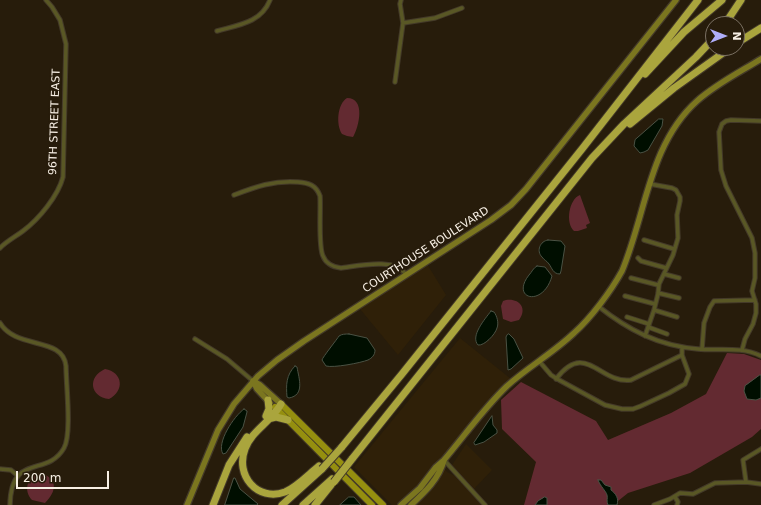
<!DOCTYPE html>
<style>
body{margin:0}
#map{position:relative;width:761px;height:505px;overflow:hidden;background:#271c0b;font-family:"DejaVu Sans",sans-serif}
canvas{display:block}
.north{position:absolute;left:705px;top:16px;width:40px;height:40px;box-sizing:border-box;background:#271c0b;border:1px solid #7a7062;border-radius:50%;rotate:90deg;font-size:11px;font-weight:700;line-height:16px;text-align:center;color:#f7efe4}
.north::after{content:'';display:block;margin:auto;width:14px;height:18px;background:#afaefa;clip-path:polygon(50% 0,100% 100%,50% 72%,0 100%)}
.scale{position:absolute;left:16px;top:471px;width:93px;height:18px;box-sizing:border-box;border:2px solid #f7efe4;border-top:0;padding-left:5px;font-size:12px;line-height:14px;white-space:nowrap;color:#f7efe4;-webkit-text-stroke:3px #271c0b;paint-order:stroke}
</style>
<div id="map">
<canvas width="761" height="505"></canvas>
<div class="north">N</div>
<div class="scale">200 m</div>
</div>
<script>
const context = document.querySelector('canvas').getContext('2d');
context.lineJoin = 'round';
function paint(path, color) { context.fillStyle = color; context.fill(path, 'evenodd'); }
function stroke(path, color, width, dash) { context.strokeStyle = color; context.lineWidth = width; context.lineCap = dash ? 'butt' : 'round'; context.setLineDash(dash || []); context.stroke(path); }
function write(font, color, halo, rows, align = 'center') {
  context.font = font + ' "DejaVu Sans",sans-serif'; context.lineWidth = 4; context.setLineDash([]); context.textBaseline = 'middle'; context.strokeStyle = halo; context.fillStyle = color; for (const [text, x, y, turn = 0] of rows) {
    context.save(); context.translate(x, y); context.rotate((+turn || 0) * Math.PI / 180); context.textAlign = isNaN(turn) ? turn : align; if (halo) context.strokeText(text, 0, 0); context.fillText(text, 0, 0); context.restore();
  }
}
const built = new Path2D(`
 M427,264L446,295L398,355L360,309Z
 M460,338L511,379L485,405L439,461L447,472L455,476L482,505H392L354,467Z
 M466,444L492,470L474,489L452,465Z`);
const green = new Path2D(`
 M347,98C366,98 359,127 353,137L347,136L342,134C336,125 337,104 347,98Z
 M580,195L590,223L586,225L587,228L578,231H574C565,223 569,199 580,195Z
 M506,300C519,298 528,308 519,320L511,322L503,319L501,306L503,301Z
 M727,353L744,354L761,360V429L752,437L690,473L628,493L613,505H524L536,462L502,429L501,400L521,382L596,421L608,440L671,413L706,394Z
 M105,369C123,372 125,391 109,399C90,397 87,377 105,369Z
 M41,473C58,479 57,491 45,503L32,500C23,491 27,475 41,473Z`);
const water = new Path2D(`
 M659,119H663L662,126L648,150L644,152L640,153L634,146L635,140Z
 M548,240L561,241L565,246L561,271L560,274C553,274 552,268 549,264C547,261 544,260 542,257C536,251 540,241 548,240Z
 M537,266L545,267L552,276C543,308 510,299 529,275C532,272 533,268 537,266Z
 M491,311L494,312C497,316 499,323 497,328C495,335 484,346 478,345C470,336 485,319 491,311Z
 M349,334L367,338L375,350C375,355 372,358 368,360C360,363 334,368 326,366L322,360C322,358 338,338 339,336C342,334 345,334 349,334Z
 M509,334L514,339L523,358L511,369L508,370L506,337L507,335Z
 M295,366L297,367C299,379 305,395 289,398L287,397C286,385 286,375 295,366Z
 M760,375H761V398L756,400L747,399L744,391L745,386Z
 M244,409L247,411V412L243,427L226,453L223,454C216,443 234,416 244,409Z
 M492,416L493,425L497,430V433L484,442L475,445L474,443Z
 M234,478H235L240,489L258,504L257,505H225Z
 M598,480H601L605,485L611,487V490C616,494 619,498 617,505H608C606,501 608,498 607,495C606,491 600,486 598,480Z
 M349,497H354L361,505H340Z
 M545,497L547,498V505H535L538,501Z`);
const street = new Path2D(`
 M403,23L435,18L462,8
 M217,31C238,25 261,23 270,0
 M395,82L403,23L400,4L401,0
 M234,195C255,187 274,180 298,182C309,183 316,185 320,196C321,210 318,246 323,256C326,264 333,267 341,268C358,266 396,257 406,275
 M644,240L674,249
 M0,248C7,241 15,237 23,231C39,219 58,196 63,177L66,44L60,20L52,7L46,0
 M638,258L641,261L666,268
 M664,274L679,278
 M631,278L658,285
 M658,293L679,298
 M625,296L655,304
 M598,306C628,330 659,346 698,349C719,351 741,346 761,356
 M654,310L677,317
 M627,317L649,324
 M0,323C16,350 63,336 66,366C66,384 72,434 64,448C47,478 11,452 10,505
 M648,327L667,334
 M645,336L654,310L658,294L659,284L673,255L678,238L677,215L680,201V197L676,190L672,188L650,184
 M195,339L227,359L253,381
 M702,349L704,323L710,307L714,301L755,300
 M742,350L745,339L753,324L756,313V304L752,291L755,278V253L752,238L726,186L721,170L719,132L722,124L726,121L731,120L761,121
 M539,361L551,375L559,380L605,405L622,409H633L641,406L669,393L685,384L689,374L682,355V347
 M556,379C586,340 599,384 631,380L682,355
 M444,460L485,505
 M0,469L11,470L18,476
 M746,482L743,460L761,449
 M675,497L678,502L677,505
 M654,505L670,499L680,493L693,494L715,483L746,482L761,484`);
const secondary = new Path2D(`
 M253,381L260,385L281,404
 M253,381L257,389L270,403
 M187,505L218,430L234,404L258,376L277,360L304,341L491,220L511,205L526,189L676,0
 M401,505L420,488L436,467L444,460C465,435 484,408 507,386C528,367 553,353 574,333C591,318 611,291 622,271C646,214 649,144 697,101C716,84 740,72 761,59
 M411,505C425,492 439,479 444,460`);
const primary = new Path2D(`
 M281,404L383,505
 M275,407L372,505`);
const highway = new Path2D(`
 M725,24L741,0
 M737,43L761,28
 M645,74L684,32L722,0
 M630,124L674,88L730,48
 M281,404C272,421 251,431 245,449C235,475 257,502 285,492C297,487 309,474 319,466
 M266,416L269,409L268,400
 M268,419L276,417L288,420
 M341,448L402,374L582,149L698,0
 M352,459L592,158L624,124L696,57L713,39
 M213,505L229,465L247,437
 M282,505L322,469
 M303,505L332,479
 M315,505L331,485`);
const highwayBridge = new Path2D(`
 M322,469L341,448
 M334,482L352,459`);
const streetNames = [
 ["96TH STREET EAST",55,122,-88],
 ["COURTHOUSE BOULEVARD",426,250,-33]
];
paint(built, '#2f2008');
paint(green, '#632a31');
paint(water, '#000e00');
stroke(water, '#4a5244', 1);
stroke(street, '#443a29', 5.5);
stroke(secondary, '#443a29', 8);
stroke(primary, '#443a29', 8);
stroke(highway, '#443a29', 9);
stroke(street, '#595725', 3.5);
stroke(secondary, '#7b761f', 5.5);
stroke(primary, '#958f0f', 6);
stroke(highway, '#aaa53d', 7);
stroke(highwayBridge, '#443a29', 9, []);
stroke(highwayBridge, '#aaa53d', 7);
write('11px', '#f7efe4', '#271c0b', streetNames);
</script>
